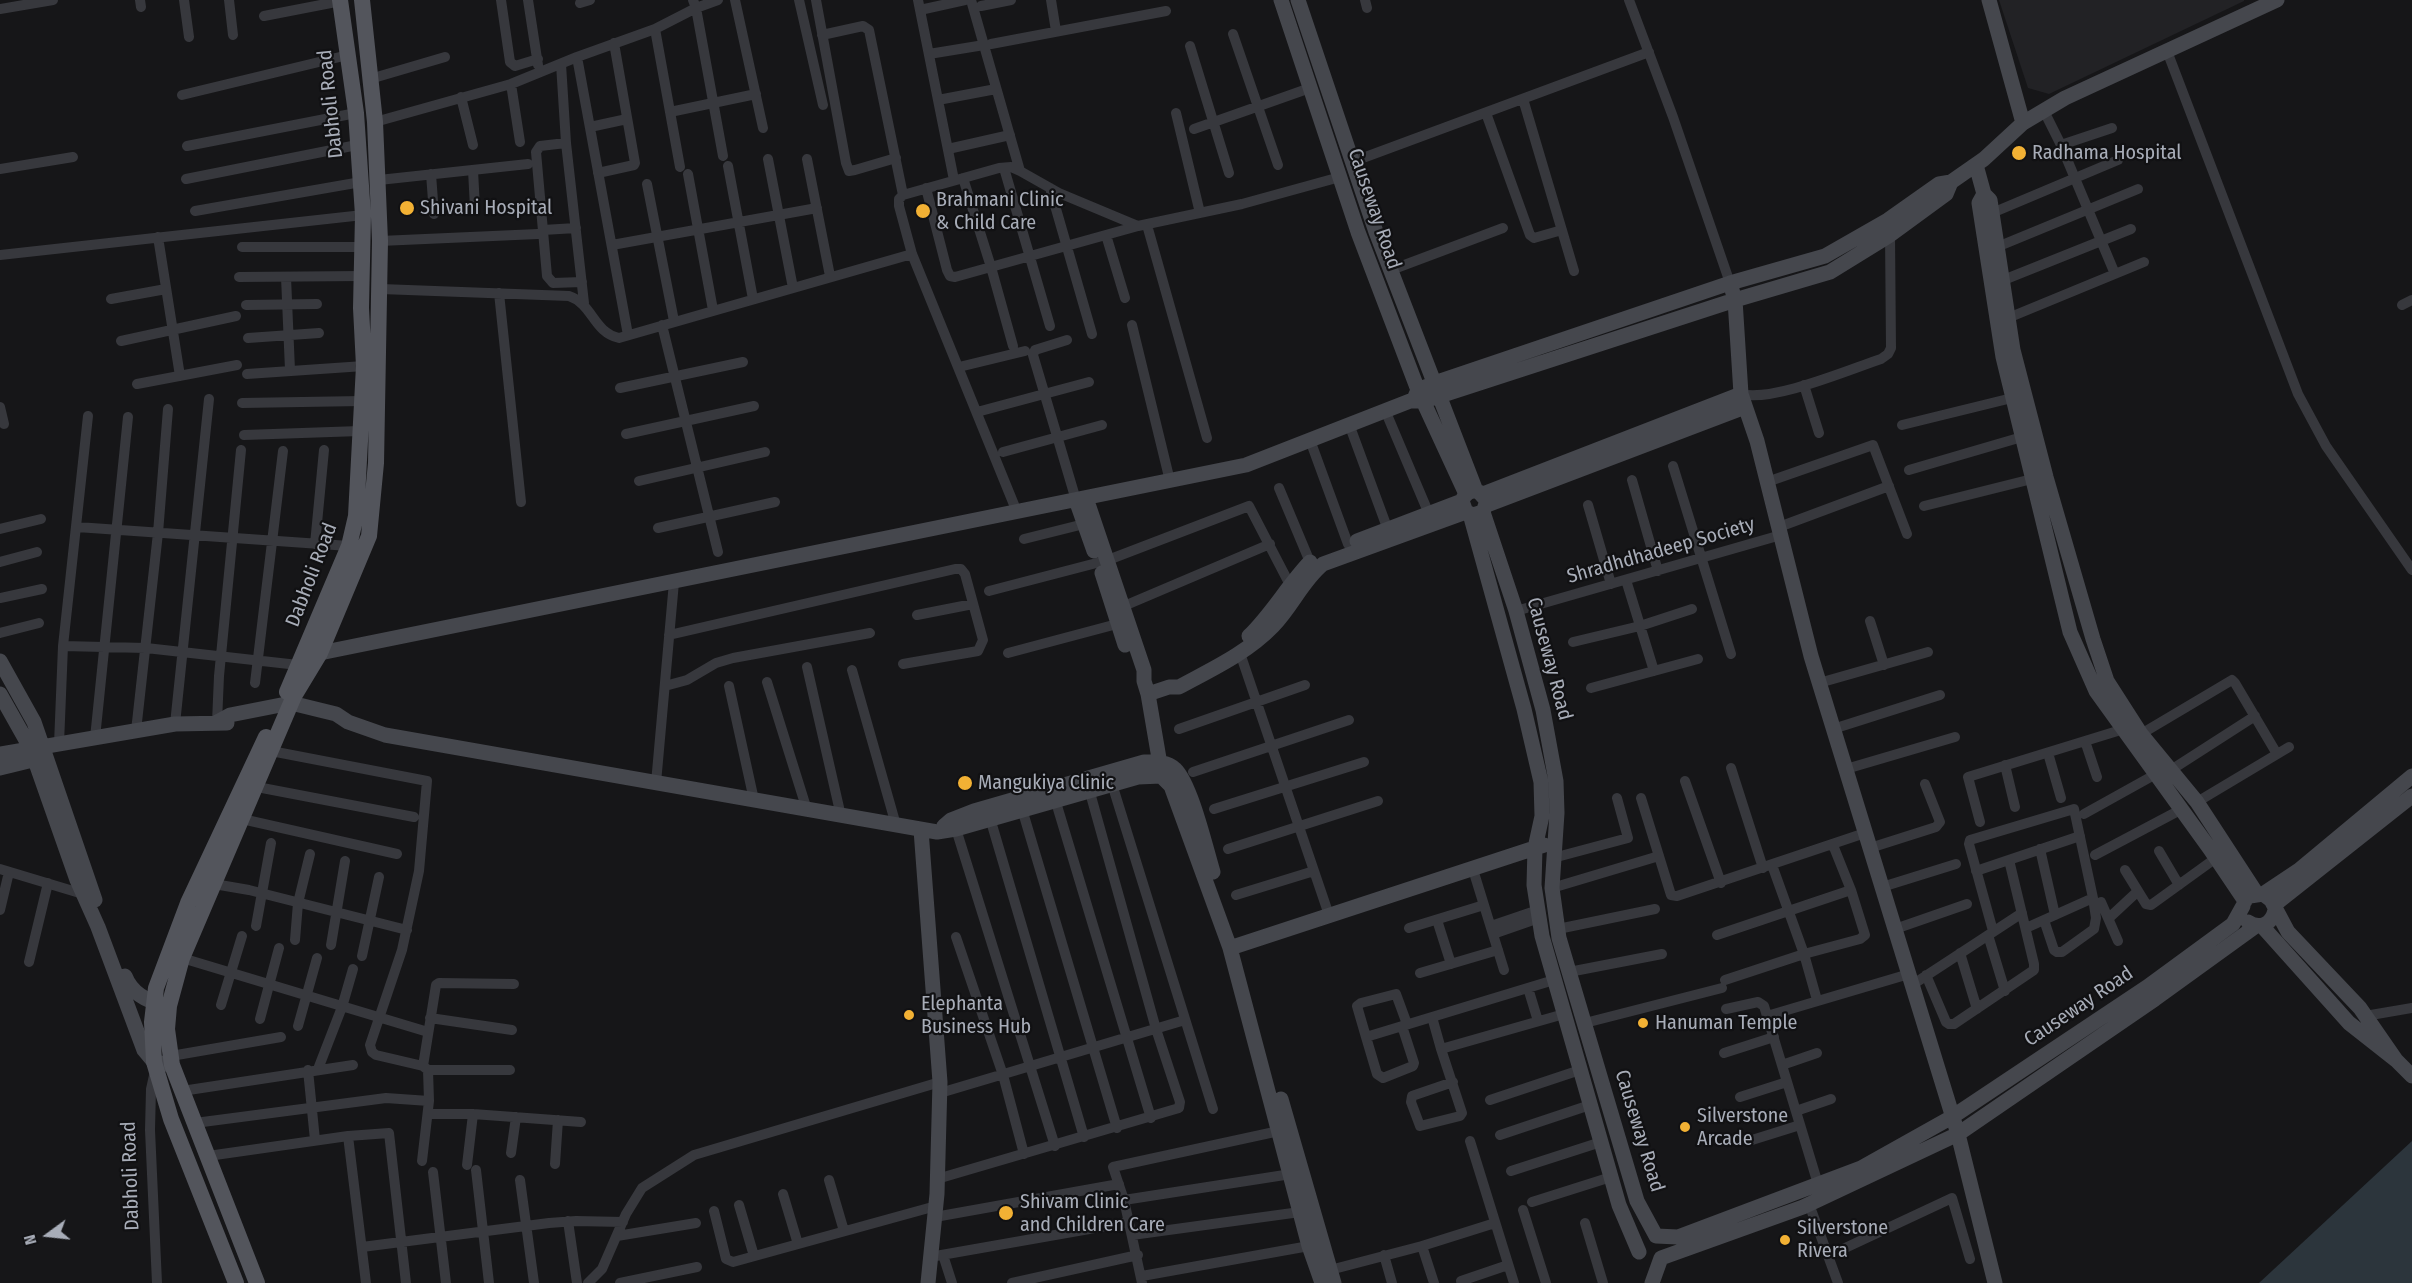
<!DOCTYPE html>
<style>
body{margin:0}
#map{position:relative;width:2412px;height:1283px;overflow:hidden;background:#161618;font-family:"Fira Sans Condensed",sans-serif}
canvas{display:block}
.north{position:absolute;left:18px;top:1205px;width:60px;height:60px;-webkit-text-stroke:4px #111113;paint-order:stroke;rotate:255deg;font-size:16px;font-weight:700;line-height:24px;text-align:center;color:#a8adb8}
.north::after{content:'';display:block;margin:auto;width:21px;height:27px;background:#a8adb8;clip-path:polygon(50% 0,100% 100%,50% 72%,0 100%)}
</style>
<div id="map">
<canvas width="2412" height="1283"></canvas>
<div class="north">N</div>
</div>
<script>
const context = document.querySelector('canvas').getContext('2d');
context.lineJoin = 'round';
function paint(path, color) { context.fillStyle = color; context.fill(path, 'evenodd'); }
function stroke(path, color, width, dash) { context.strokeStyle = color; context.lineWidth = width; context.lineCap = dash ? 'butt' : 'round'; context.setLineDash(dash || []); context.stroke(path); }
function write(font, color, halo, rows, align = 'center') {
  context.font = font + ' "Fira Sans Condensed",sans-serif'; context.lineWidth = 4.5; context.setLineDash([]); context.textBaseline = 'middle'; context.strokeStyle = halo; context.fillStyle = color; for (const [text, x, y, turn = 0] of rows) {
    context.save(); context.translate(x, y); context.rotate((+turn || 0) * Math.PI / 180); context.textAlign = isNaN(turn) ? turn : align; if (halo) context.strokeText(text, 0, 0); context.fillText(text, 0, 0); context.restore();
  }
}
const built = new Path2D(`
 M1999,0H2244V1L2049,94L2028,88Z`);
const water = new Path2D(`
 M2412,1141V1283H2259Z`);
const street = new Path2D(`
 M140,0L141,7
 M184,0L189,37
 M229,0L233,35
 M501,0L510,62L515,66L538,59
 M528,0L538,65
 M718,0L696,8L723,156
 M735,0L763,128
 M799,0L823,105
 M816,0L846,163L849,171L855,170L896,158
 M918,0L954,180
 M971,0L1020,171
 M1051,0L1056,31
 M1365,0L1367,8
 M1629,0L1673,117L1730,283
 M580,3L590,0
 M981,6L1011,0
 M0,9L53,0
 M920,10L965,0
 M264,16L341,1
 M655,29L680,167
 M1233,34L1278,165
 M822,35L863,26L869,30L903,195
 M991,44L1166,11
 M1190,46L1229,173
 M2167,51L2298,394L2326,446L2412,570
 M929,54L984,45
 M577,57L628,335
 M561,64L566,143L584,303
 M370,79L445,57
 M511,84L520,142
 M182,95L348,55
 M461,97L473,145
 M1523,99L1574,271
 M938,100L996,89
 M2044,111L2061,145L2115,274
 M670,112L756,94
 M1176,113L1200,213
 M1486,113L1530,235L1534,238L1562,230
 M375,122L511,84L577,57L655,29L696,8L693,0
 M590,127L627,119
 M1194,129L1310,88
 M566,143L540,146L536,152L547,276L553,283L582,282
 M2061,145L2112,128
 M187,146L356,113
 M948,149L1010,135
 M768,159L793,288
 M807,159L830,276
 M1352,162L1649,52
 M728,166L753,299
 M1004,168L1050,326
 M0,169L73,157
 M473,170L475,208
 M598,173L634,165L635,163L614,43
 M431,174L434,214
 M688,174L713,310
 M963,178L991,267L1013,346
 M186,179L357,145
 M379,180L528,164
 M647,184L674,321
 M926,188L947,270L950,276L955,277L1138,226
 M1050,188L1092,334
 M195,211L361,182
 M1992,213L2118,160
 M1147,225L1207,438
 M543,230L576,228
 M1106,235L1125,298
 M158,237L180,376
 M380,241L538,234
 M612,245L817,208
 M242,247H362
 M1997,247L2138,189
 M0,255L363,215
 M1391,270L1503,228
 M239,277L362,276
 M286,277L290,370
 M2001,281L2131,229
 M381,289L569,296C593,304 593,332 619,338L912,254
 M499,293L521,502
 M111,299L166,289
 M246,305L317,304
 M2402,305L2412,300
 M2008,318L2144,262
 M662,325L718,552
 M1132,325L1170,481
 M248,338L319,333
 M1067,340L1035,350L1033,355L1076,500
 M121,341L236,316
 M959,367L1025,351
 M247,374L364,366
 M137,384L237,365
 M1804,385L1819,433
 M620,388L743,362
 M1741,394C1773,402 1848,370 1881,359L1888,354L1891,348L1890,235
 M242,403L362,401
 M0,407L4,424
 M1385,410L1429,514
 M977,412L1089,382
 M1349,424L1388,530
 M1902,425L2012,398
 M626,434L754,406
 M244,435L360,431
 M1310,440L1348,544
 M1003,452L1102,425
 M1673,466L1731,654
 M1909,470L2022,437
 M1632,480L1658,571
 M639,481L765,452
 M1767,482L1873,445L1907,534
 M1279,488L1310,562
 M1588,505L1611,584
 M1924,506L2032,479
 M1017,512L912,254L899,206V199L903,195L999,168L1011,167L1020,171L1059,193L1138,226L1242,204L1340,177
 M77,527L349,546
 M1779,527L1889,486
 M658,528L775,502
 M0,529L41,519
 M1024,539L1084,524
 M315,544L324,450
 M0,562L37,552
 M1626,580L1654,671
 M989,591L1108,560L1249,506L1290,585
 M0,598L42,589
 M1124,606L1270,544
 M1516,611L1781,535
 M917,615L973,604
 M1870,621L1884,665
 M0,633L39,623
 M669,635L955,569H961L965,574L983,640L978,651L903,664
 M1573,642L1640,626L1692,609
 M63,646L146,648L298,665
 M1008,653L1117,624
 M1240,653L1329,915
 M807,667L841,816
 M852,670L896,825
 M767,682L807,810
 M255,683L283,451
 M1819,683L1928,652
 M665,686L687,680L716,663L733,658L870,633
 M729,686L754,800
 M1591,688L1698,659
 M217,722L219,676L241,450
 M175,724L209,399
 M1179,729L1305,685
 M1833,729L1940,695
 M136,731L158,533L168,409
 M2141,734L2232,680L2235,683L2277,754
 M95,738L128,417
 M2085,741L2097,777
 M59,744L63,646L88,416
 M271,751L427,781L419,871L402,950L370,1045L372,1052L376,1055L423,1066L428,1070L429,1101L422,1161
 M2048,753L2061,798
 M2005,765L2015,807
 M1731,768L1763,868
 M1846,769L1955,737
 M2171,770L2255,716
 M1193,772L1349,720
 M1685,781L1721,883
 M656,783L674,582
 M1112,784L1213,1109
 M257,787L414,817
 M1641,798L1671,895L1677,896L1865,833
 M1055,799L1151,1118
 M2197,802L2289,747
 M1022,809L1117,1128
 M1214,809L1364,762
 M2084,814L2156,774
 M990,818L1084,1137
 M242,819L397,854
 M1980,822L1968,777L2124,729
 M956,829L1055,1146
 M1870,848L1936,827L1940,822L1925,784
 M1228,849L1378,801
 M2040,849L2055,915
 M2159,851L2179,885
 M2095,855L2182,809
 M1553,858L1628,838L1617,798
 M1772,865L1804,954L1817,1000
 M0,869L83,894
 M2125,870L2146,904L2151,905L2216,858
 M1976,871L2080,836
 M1475,876L1504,970
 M214,884L249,890L407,930
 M1882,887L1956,864
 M1552,888L1659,856
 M1236,895L1314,871
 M2101,902L2118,941
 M0,910L9,872
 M2109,918L2138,891
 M1437,920L1451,964
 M256,926L271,843
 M1491,926L1538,910
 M1409,928L1484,905
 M2026,928L2093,898
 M1558,929L1655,909
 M1895,929L1967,904
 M1993,931L1969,844L1970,840L2074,809L2093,898L2096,918L2094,929L2062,952H2057L2054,950L2044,920
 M1493,934L1539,918
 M1717,935L1851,890
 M1988,935L2005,991
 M956,937L1003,1075L1024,1154
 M295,940L298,903L310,854
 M331,945L345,861
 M1960,953L1977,1009
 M362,956L379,877
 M182,958L428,1032
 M29,962L48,883
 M1569,972L1662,954
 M1420,973L1498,950
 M1926,975L1946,1022L1949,1024H1954L2034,970V964L2009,860
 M1554,980L1432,1017L1441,1049L1564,1014
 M1725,980L1804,954L1860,939L1865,935L1851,890L1833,845
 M1912,985L2022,913
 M1528,988L1538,1021
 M221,1005L242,936
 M1726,1009L1758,1002L1764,1006L1818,1184
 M1767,1016L1909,974
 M2365,1016L2412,1008
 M430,1018L512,1030
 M260,1019L279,948
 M1585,1023L1722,988
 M1407,1024L1396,994L1361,1003L1357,1006L1366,1037L1432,1017
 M298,1026L317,958
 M1366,1037L1377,1074L1383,1078L1413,1066L1414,1063L1402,1026
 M1441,1049L1462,1113L1460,1116L1420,1126L1411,1102L1412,1096L1453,1082
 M1724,1053L1774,1037
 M171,1056L281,1037
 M1782,1065L1817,1053
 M423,1066L436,985L439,983L514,984
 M318,1069L342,1007L353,969
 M308,1070L315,1140
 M428,1070H510
 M155,1071L151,1089L150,1130L157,1283
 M182,1091L353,1065
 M940,1093L1185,1020
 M1740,1097L1787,1082
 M1490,1100L1580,1070
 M1796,1111L1831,1099
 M428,1114H473L581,1122
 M195,1123L386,1098L429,1101
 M1500,1135L1590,1105
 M348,1136L366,1283
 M1752,1140L1800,1125
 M1470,1141L1514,1283
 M511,1153L516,1117
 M208,1156L348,1136L389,1133L406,1283
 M555,1164L558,1120
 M467,1165L473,1114
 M476,1170L489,1283
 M1511,1171L1601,1142
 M433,1172L446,1283
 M937,1179L1179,1108L1180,1102L1156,1029L1089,789
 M520,1180L534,1283
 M829,1180L844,1231
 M783,1194L798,1244
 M1124,1200L1291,1174
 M1532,1202L1611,1177
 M1809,1204L1838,1283
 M739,1205L754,1256
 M1523,1210L1546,1283
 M714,1211L726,1259L733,1262L936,1206
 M935,1217L1119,1184
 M568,1221L577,1283
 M1585,1223L1603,1283
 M1132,1235L1300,1212
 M617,1236L696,1223
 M1422,1246L1434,1283
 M362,1247L549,1223L576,1221L623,1222
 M943,1255L952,1283
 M1384,1255L1392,1283
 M1828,1256L1952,1198L1970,1259
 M930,1257L1129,1222
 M1330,1270L1422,1246L1495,1223
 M1142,1276L1309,1246
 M1461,1281L1508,1265
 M588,1283L602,1269L626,1214L642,1188L694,1155L940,1082
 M620,1283L697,1267
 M1012,1283L1138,1255
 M1142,1283L1124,1200L1113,1167L1279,1131`);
const secondary = new Path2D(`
 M1281,0L1358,232L1418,390L1466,494
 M1298,0L1376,232L1476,491
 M2023,123L2065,98L2277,0
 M1976,165L1984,194L1990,200L2013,350L2046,477L2093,639L2107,681L2141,734L2197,802L2257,894
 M1984,194L1979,203L2003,357L2070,632L2096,691L2210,849L2245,901
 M1730,283L1735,300L1741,394L1757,441L1811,656L1958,1134L1995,1283
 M1414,399L1418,390L1434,383L1730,283L1825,256L1888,220L1939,184L1951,182L1984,159L2023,123L1989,0
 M1483,494L1741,394
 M1086,498L1144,670V681L1148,694L1161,770
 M1076,500L1094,551
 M1487,505L1745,407
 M1483,512L1473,515L1466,512L1462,501C1465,493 1471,489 1479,492L1487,501L1483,512L1516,611L1543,710L1556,781L1557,813L1552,888L1559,938L1637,1201L1656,1236L1678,1237L1861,1168L1952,1117L2147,987L2233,924L2243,906
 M1470,514L1524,709L1541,782L1542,816L1535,848L1534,885L1542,936L1619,1205L1639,1252
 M1357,541L1462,501
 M1102,573L1125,645
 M1249,636C1272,614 1288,585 1310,562
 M320,653L1246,465L1410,401H1424L1735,300L1830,272L1890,235L1946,194L1951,182
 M0,661L34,722L95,900
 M0,694L31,749L77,880L98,927L144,1050L154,1062L172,1065
 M1148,694L1169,687H1179C1212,669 1247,653 1273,626C1292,607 1302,581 1323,564L1466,512
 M217,722L230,715L291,703L336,714L348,722L385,735L937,832L956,829L1138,777L1161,776L1171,786L1230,948L1309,1246L1322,1283
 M0,754L175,724L227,723
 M0,768L41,758
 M944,826L951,820L974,811L1144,762C1155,762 1167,761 1175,769C1191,784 1206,849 1213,872
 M921,830L940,1082L937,1194L928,1283
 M2263,894L2299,870L2412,776
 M2250,896L2263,894L2271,900L2288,932L2360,1008L2396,1060
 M2274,905L2412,796
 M2248,922C2260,930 2272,924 2275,910
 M2262,926L2349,1023L2396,1060L2412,1076
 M1230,948L1544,845
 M125,976C132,994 148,1002 166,1005
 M1281,1099L1334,1283
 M1652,1283L1661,1258L1803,1207L1958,1134L2155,999L2256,926`);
const primary = new Path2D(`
 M287,692L349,546L356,516L364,366L361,308L363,215L356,113L340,0
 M236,1283L171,1119L154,1062L152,1022L156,988L188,903L266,737
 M257,1283L172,1065L167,1029L169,1006L182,958L294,696L320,653L369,536L376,463L380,241L375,122L362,0`);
const markers = [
 [2019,153,8,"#f2b134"],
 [407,208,8,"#f2b134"],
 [923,211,8,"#f2b134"],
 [965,783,8,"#f2b134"],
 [909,1015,6,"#f2b134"],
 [1643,1023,6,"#f2b134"],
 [1685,1127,6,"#f2b134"],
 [1006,1213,8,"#f2b134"],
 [1785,1240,6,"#f2b134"]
];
const streetNames = [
 ["Dabholi Road",331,104,-96],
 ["Causeway Road",1374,209,71],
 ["Shradhdhadeep Society",1661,551,-16],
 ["Dabholi Road",312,575,-69],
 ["Causeway Road",1549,659,75],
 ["Causeway Road",2079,1007,-34],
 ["Causeway Road",1639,1131,73],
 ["Dabholi Road",131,1176,-92]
];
const poiNames = [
 ["Radhama Hospital",2032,153],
 ["Brahmani Clinic",936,200],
 ["& Child Care",936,223],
 ["Shivani Hospital",420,208],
 ["Mangukiya Clinic",978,783],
 ["Elephanta",921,1004],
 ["Business Hub",921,1027],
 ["Hanuman Temple",1655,1023],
 ["Silverstone",1697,1116],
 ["Arcade",1697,1139],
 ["Shivam Clinic",1020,1202],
 ["and Children Care",1020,1225],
 ["Silverstone",1797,1228],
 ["Rivera",1797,1251]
];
paint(built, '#222225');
paint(water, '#2c353c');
stroke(street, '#37383d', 10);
stroke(secondary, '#45474d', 15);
stroke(primary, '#53555c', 16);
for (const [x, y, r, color] of markers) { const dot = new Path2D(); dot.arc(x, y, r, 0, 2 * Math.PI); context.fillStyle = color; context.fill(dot); stroke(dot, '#111113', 2); }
write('20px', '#a8adb8', '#111113', streetNames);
write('20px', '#a8adb8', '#111113', poiNames, 'left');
</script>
